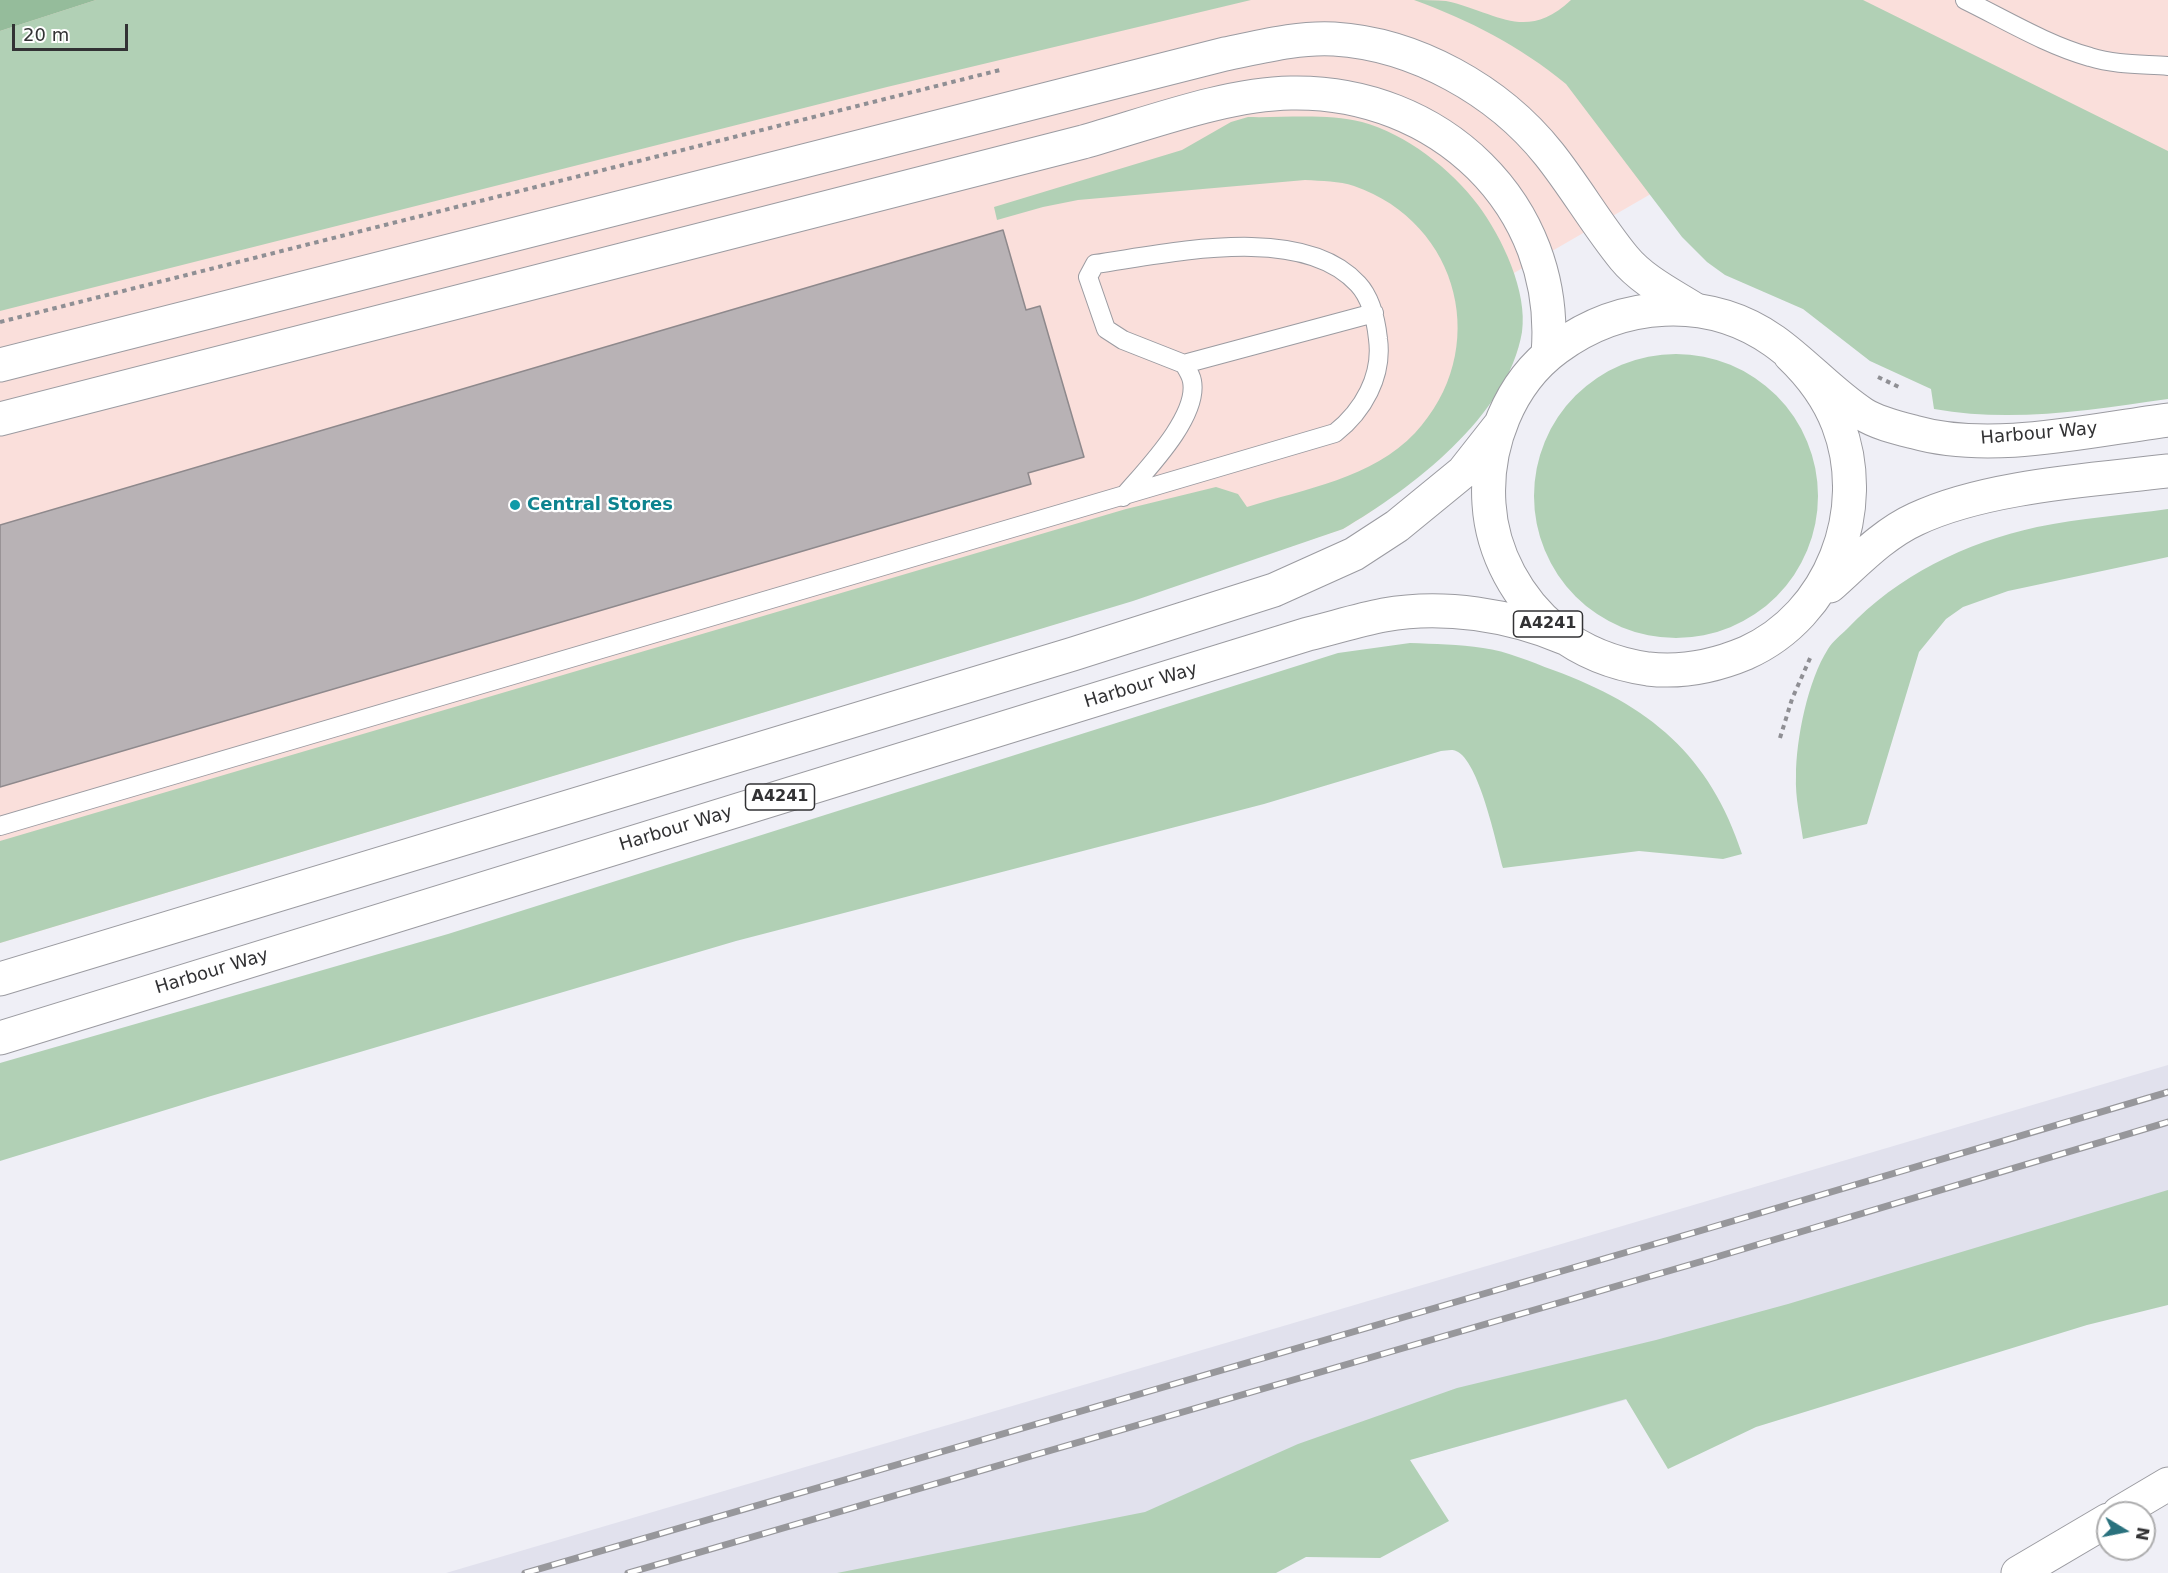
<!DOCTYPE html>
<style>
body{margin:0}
#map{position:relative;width:2168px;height:1573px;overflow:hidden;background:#efeff6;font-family:"DejaVu Sans",sans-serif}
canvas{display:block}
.north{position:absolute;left:2096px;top:1501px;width:60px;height:60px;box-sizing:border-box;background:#fff;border:2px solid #adadae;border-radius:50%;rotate:100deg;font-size:16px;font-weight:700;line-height:24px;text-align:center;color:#323234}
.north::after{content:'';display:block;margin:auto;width:21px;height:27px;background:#29717d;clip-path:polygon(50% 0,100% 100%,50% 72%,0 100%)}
.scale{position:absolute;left:12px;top:24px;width:116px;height:27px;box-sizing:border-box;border:3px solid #323234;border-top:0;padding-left:8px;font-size:18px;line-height:21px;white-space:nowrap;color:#323234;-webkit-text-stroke:4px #fff;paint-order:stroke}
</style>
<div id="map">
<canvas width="2168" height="1573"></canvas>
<div class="north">N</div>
<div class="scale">20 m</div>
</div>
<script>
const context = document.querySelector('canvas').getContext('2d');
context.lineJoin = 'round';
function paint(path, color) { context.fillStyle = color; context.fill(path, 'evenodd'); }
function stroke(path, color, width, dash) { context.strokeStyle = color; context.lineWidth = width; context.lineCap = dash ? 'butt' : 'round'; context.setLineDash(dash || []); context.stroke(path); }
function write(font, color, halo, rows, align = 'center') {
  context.font = font + ' "DejaVu Sans",sans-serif'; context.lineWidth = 4.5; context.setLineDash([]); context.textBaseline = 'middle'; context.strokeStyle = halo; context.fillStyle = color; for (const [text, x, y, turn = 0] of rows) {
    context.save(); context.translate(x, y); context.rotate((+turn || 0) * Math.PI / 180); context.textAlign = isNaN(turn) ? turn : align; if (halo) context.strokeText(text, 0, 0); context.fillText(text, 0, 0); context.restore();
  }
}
const industrial = new Path2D(`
 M0,0H2168V315L1694,169L1514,273L1521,306L1522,330L1517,352L1505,379L1471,426L1442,457L1369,513L1343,529L1062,622L0,943Z`);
const built = new Path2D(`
 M2168,1065V1237L1636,1397L1002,1573H446Z`);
const green = new Path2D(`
 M96,0H1251L887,87L0,311V31Z
 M1414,0C1424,0 1436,0 1446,1C1497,12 1525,43 1571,0H1863L2168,151V399C2090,410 2012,423 1934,409L1931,389L1870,361L1803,309L1725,275L1707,262L1682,237L1566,84C1520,46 1469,20 1414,0Z
 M1248,117C1284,118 1326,113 1362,122C1406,134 1451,169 1478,205C1502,237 1528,292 1522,332C1508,416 1411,489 1343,529L1133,601L0,943V841L1126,509L1216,487L1238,494L1247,507C1304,489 1373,478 1415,433C1492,351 1461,223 1354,186C1339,181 1322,181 1305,180L1078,200L1043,207L997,220L994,207L1182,150L1231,122Z
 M1534 496a142 142 0 1 1 284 0a142 142 0 1 1-284 0Z
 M2168,509V557L2008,591L1963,607L1946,619L1919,652L1867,824L1803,839C1800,818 1795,797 1796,776C1796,739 1808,680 1828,649C1833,641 1841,635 1847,629C1898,575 1965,543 2037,527C2080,518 2125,515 2168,509Z
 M1410,643C1434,644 1459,644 1483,648C1507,651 1531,662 1553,670C1649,705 1710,755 1742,854L1723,859L1639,851L1503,868C1496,843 1479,760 1456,751C1452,749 1445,751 1441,751L1264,804L736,941L211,1096L0,1161V1063L448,934L1338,653Z
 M2168,1190V1305L2087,1325L1756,1427L1668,1469L1626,1399L1410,1460L1449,1521L1380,1558L1306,1557L1276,1573H837L1145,1512L1298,1444L1457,1388L1656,1340L1788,1304Z`);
const forest = new Path2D(`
 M0,0H96L0,31Z`);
const building = new Path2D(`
 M1003,230L1026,310L1040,306L1084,457L1028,473L1031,484L0,787V525Z`);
const path = new Path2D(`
 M0,322L1000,70
 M1878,377L1901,388
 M1780,738L1792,699L1811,656`);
const lane = new Path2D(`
 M1965,0C2006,20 2047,45 2090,57C2116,65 2142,64 2168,66
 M1184,364L1374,313
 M0,826L1335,433C1363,411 1383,376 1378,339C1376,320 1371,298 1358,284C1302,222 1167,254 1095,264L1088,277L1106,329L1123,340L1184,364C1187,369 1191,375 1192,381C1199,417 1145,471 1123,497`);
const street = new Path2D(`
 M0,365L1225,54C1260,47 1297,37 1334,39C1415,44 1498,90 1549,154C1576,188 1597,225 1624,258C1642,280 1670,294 1694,309
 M0,419L1083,142C1147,124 1225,94 1291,93C1438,90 1561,204 1548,354
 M2119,1513L2168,1484
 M2018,1573L2108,1520`);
const primary = new Path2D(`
 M1790,355C1811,375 1828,398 1838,424C1871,510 1831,615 1746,653C1715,666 1682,673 1648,669C1614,664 1583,652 1556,631C1518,600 1492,553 1489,504C1485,446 1509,383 1557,348C1621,301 1707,294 1774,341C1805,363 1831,393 1863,414C1877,423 1898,428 1914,432C1991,454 2090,430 2168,420
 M1830,586C1857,562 1883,534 1916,519C1986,486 2092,480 2168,471
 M0,979L1073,654L1274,590L1354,554L1397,526L1463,472L1500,425
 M0,1038L1308,634C1333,628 1358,620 1384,615C1443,604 1510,615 1565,638`);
const rail = new Path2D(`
 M525,1573L1696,1232L2168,1092
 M628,1573L1703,1261L2168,1122`);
const markers = [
 [515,505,6,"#0f9aa8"]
];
const shields = [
 [1548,624,69],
 [780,797,69]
];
const shieldNames = [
 ["A4241",1548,624],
 ["A4241",780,797]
];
const streetNames = [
 ["Harbour Way",2039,434,-5],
 ["Harbour Way",1141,686,-17],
 ["Harbour Way",676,829,-17],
 ["Harbour Way",212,972,-17]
];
const cultureNames = [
 ["Central Stores",527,505]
];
paint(industrial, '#fadfdb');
paint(built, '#e1e1ed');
paint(green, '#b1d0b5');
paint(forest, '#95bc9b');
paint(building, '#b8b2b5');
stroke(building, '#8e898c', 1.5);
stroke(lane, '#9b9ba1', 20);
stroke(street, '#9b9ba1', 35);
stroke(primary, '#9b9ba1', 35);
stroke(path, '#8f8f94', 4, [4.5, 4.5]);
stroke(lane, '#fff', 18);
stroke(street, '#fff', 33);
stroke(primary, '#fff', 33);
stroke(rail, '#97979b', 7);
stroke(rail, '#fff', 4.5, [14]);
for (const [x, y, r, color] of markers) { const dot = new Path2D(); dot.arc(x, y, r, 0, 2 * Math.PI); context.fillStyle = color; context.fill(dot); stroke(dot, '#fff', 2); }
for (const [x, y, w] of shields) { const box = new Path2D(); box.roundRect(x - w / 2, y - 13, w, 26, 4.5); context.fillStyle = '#fff'; context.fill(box); stroke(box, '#323234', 1.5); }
write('bold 16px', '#323234', null, shieldNames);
write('18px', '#323234', '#fff', streetNames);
write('bold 18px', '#0d838f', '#fff', cultureNames, 'left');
</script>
